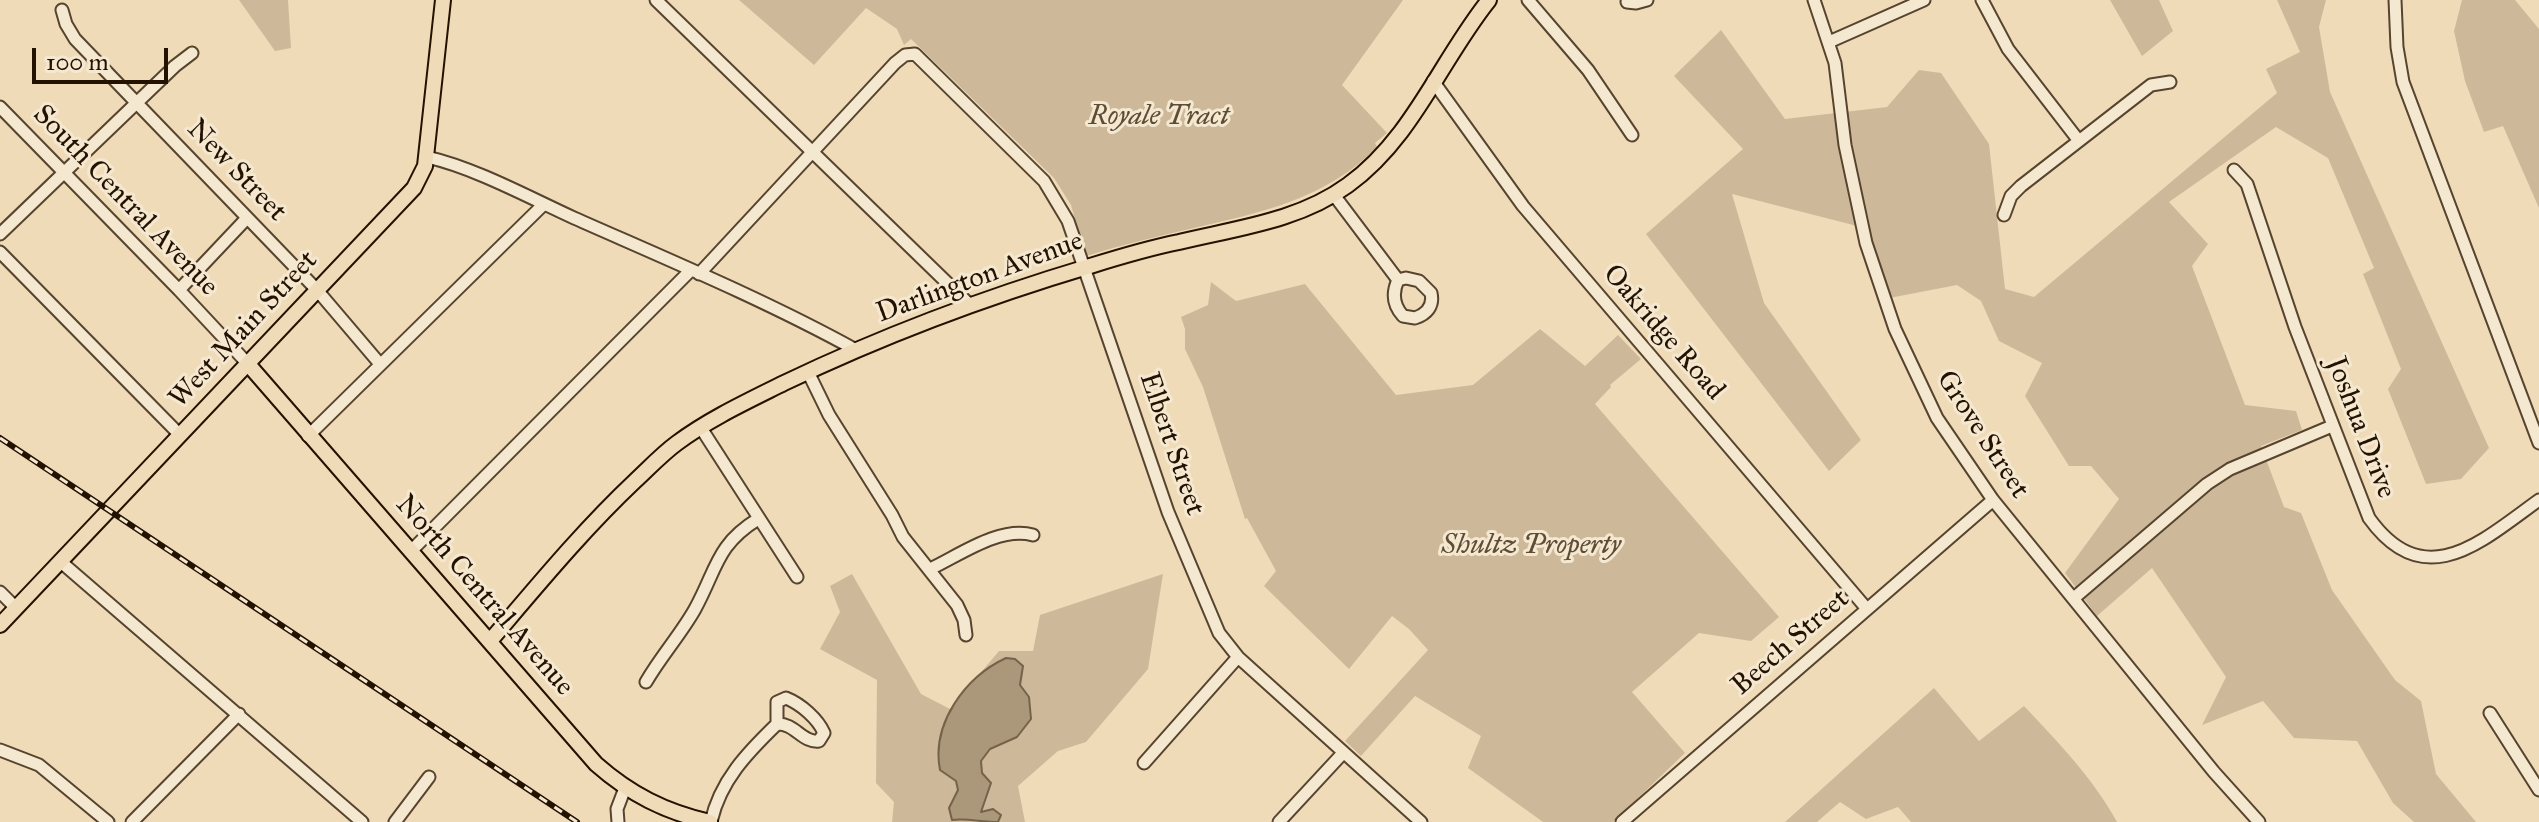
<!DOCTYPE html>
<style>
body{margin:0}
#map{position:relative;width:2539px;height:822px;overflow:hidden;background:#f0dbb8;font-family:"IM FELL Great Primer",serif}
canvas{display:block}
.scale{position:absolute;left:32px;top:48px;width:136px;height:36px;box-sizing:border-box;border:4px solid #241201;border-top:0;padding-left:10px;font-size:24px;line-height:28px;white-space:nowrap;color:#241201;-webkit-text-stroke:6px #f5e8d1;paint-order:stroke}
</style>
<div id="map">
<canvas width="2539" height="822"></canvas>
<div class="scale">100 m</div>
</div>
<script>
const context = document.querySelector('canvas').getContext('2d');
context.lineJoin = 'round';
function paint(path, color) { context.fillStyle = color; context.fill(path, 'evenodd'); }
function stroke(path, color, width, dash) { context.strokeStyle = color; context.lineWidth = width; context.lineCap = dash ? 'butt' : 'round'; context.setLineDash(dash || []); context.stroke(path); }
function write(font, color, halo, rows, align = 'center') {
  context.font = font + ' "IM FELL Great Primer",serif'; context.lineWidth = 6; context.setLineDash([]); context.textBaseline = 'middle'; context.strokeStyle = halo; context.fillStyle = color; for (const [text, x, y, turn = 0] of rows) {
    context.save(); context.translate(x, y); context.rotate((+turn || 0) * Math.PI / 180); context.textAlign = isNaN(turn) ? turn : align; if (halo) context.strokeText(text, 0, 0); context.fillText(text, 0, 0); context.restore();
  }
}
const green = new Path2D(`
 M239,0H288L291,48L275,51Z
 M739,0H1403L1342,85L1387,133L1375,143L1377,147C1326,199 1263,212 1194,228C1158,236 1122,245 1086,256L1071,205L1054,178L911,39L904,45L897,29L866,8L814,65Z
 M2110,0H2159L2173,31L2142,56Z
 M2277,0H2326L2319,27L2330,92L2489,448L2461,479L2426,484L2388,389L2401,369L2363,274L2374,268L2328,158L2276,127L2169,202L2208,244L2192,266L2245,405L2296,411L2302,430L2261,446L2284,507L2301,513L2332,590L2395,680L2421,701L2436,774L2476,822H2414L2393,803L2357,741L2294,738L2263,701L2202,725L2226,677L2152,568L2097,616L2065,573L2119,499L2091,466H2069L2025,396L2042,363L1999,341L1981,301L1957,285L1884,299L1861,227L1732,194L1764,303L1861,440L1829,471L1646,234L1743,149L1674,76L1721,30L1785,119L1887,107L1919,70L1941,73L1989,144L2005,289L2034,297L2277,93L2266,69L2300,52Z
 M2462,0H2515L2539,29V208L2503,126L2484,132L2465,81L2454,31Z
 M1211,282L1236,301L1305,284L1396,395L1473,385L1540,329L1585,366L1618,335L1641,359L1610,385L1611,387L1595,404L1779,617L1751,641L1699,633L1632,692L1685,753L1613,822H1543L1468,768L1481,736L1415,696L1361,756L1345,741L1428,650L1409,629L1392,616L1349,669L1264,586L1276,571L1247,518L1245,519L1203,387L1185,349V329L1181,317L1208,305Z
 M852,574L921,694L950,709L999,651H1033L1040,615L1163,574L1148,669L1086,742L1058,751L1018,786L1025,822H892L894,802L876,783L877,680L820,649L840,612L830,586Z
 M1934,688L1979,741L2024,706C2058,742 2093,778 2117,822H1911L1898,807L1866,819L1840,802L1817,822H1785Z`);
const water = new Path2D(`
 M1006,658L1015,659L1023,666L1020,685L1029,697L1031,719L1017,737L990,749L981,761L982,773L991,783L981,812L993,809L1001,815L998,822C982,822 966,818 952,820L949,808L958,790L956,781L940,770C931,724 965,677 1006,658Z`);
const minor = new Path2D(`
 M656,0L971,306
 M1528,0L1588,70L1632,135
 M1814,0L1835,63L1845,145L1866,243L1895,329L1937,418L1993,500L2214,772L2259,822
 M1982,0L2008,49L2079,141
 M2395,0L2397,47L2403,82L2539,443
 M1627,2L1636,3L1647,0
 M62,10L66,24L75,39L317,290L380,364
 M1829,42L1924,0
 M1433,81L1523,206L1867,609
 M0,107L179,290L248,364
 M427,157C475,168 528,197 574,218C669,260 765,300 856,350
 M2234,170L2247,184L2295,327L2369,518C2425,596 2483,540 2539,500
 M1334,195L1398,280
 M2004,215L2011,196L2021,186L2151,85L2170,82
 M0,234L175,66L192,53
 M0,252L180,435
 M699,274L895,63L905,55L915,54L1044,181L1068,221L1168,512L1219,633L1238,657L1421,822
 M1406,278L1419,281L1431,293C1434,306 1427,314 1415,318L1403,316C1393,305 1392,293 1398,280Z
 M179,290L247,218
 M808,372L829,415L892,515L903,537L957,605L964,620L966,635
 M701,428L797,577
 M308,436L543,205
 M412,550L691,270
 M61,562L362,822
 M930,569C960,555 999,526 1033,535
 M0,592L16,608
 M2074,598L2207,484L2230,469L2332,426
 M646,682C661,656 681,634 695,609C717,569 716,545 758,519
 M786,698C801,704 818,719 824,733L819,741C802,743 795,723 777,724V702Z
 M2490,713L2539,790
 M0,750L39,765L108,822
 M1144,763L1238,657
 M132,822L239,714
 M395,822L429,777
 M618,822L617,809L625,788
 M711,822C720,781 747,753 777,724
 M1279,822L1343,753
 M1622,822L1993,500`);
const major = new Path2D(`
 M248,364L596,764C630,794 665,812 710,822
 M0,625L414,188L425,166L443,0
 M490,641C537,586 583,530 635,481C649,468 662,454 677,443C709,419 748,401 784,383C882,336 986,297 1090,266C1119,257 1149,248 1179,242C1237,228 1299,221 1348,185C1413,138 1440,61 1489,0`);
const rail = new Path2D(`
 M0,438L577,822`);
const parkNames = [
 ["Royale Tract",1159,117],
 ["Shultz Property",1531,546]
];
const streetNames = [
 ["New Street",236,171,46],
 ["South Central Avenue",125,201,46],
 ["Darlington Avenue",980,278,-20],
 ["West Main Street",244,330,-47],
 ["Oakridge Road",1663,333,49],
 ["Joshua Drive",2360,428,69],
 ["Grove Street",1982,435,57],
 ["Elbert Street",1171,444,71],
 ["North Central Avenue",484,596,49],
 ["Beech Street",1791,643,-41]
];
paint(green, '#cdb999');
paint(water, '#ab977a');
stroke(water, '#75624a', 2);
stroke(minor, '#57442f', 15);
stroke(major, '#241201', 18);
stroke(minor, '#f5e8d1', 11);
stroke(major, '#f0dbb8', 14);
stroke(rail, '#241201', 6);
stroke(rail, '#f5e8d1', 3, [9]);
write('italic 28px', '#5f4c36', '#f5e8d1', parkNames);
write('28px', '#241201', '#f5e8d1', streetNames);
</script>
